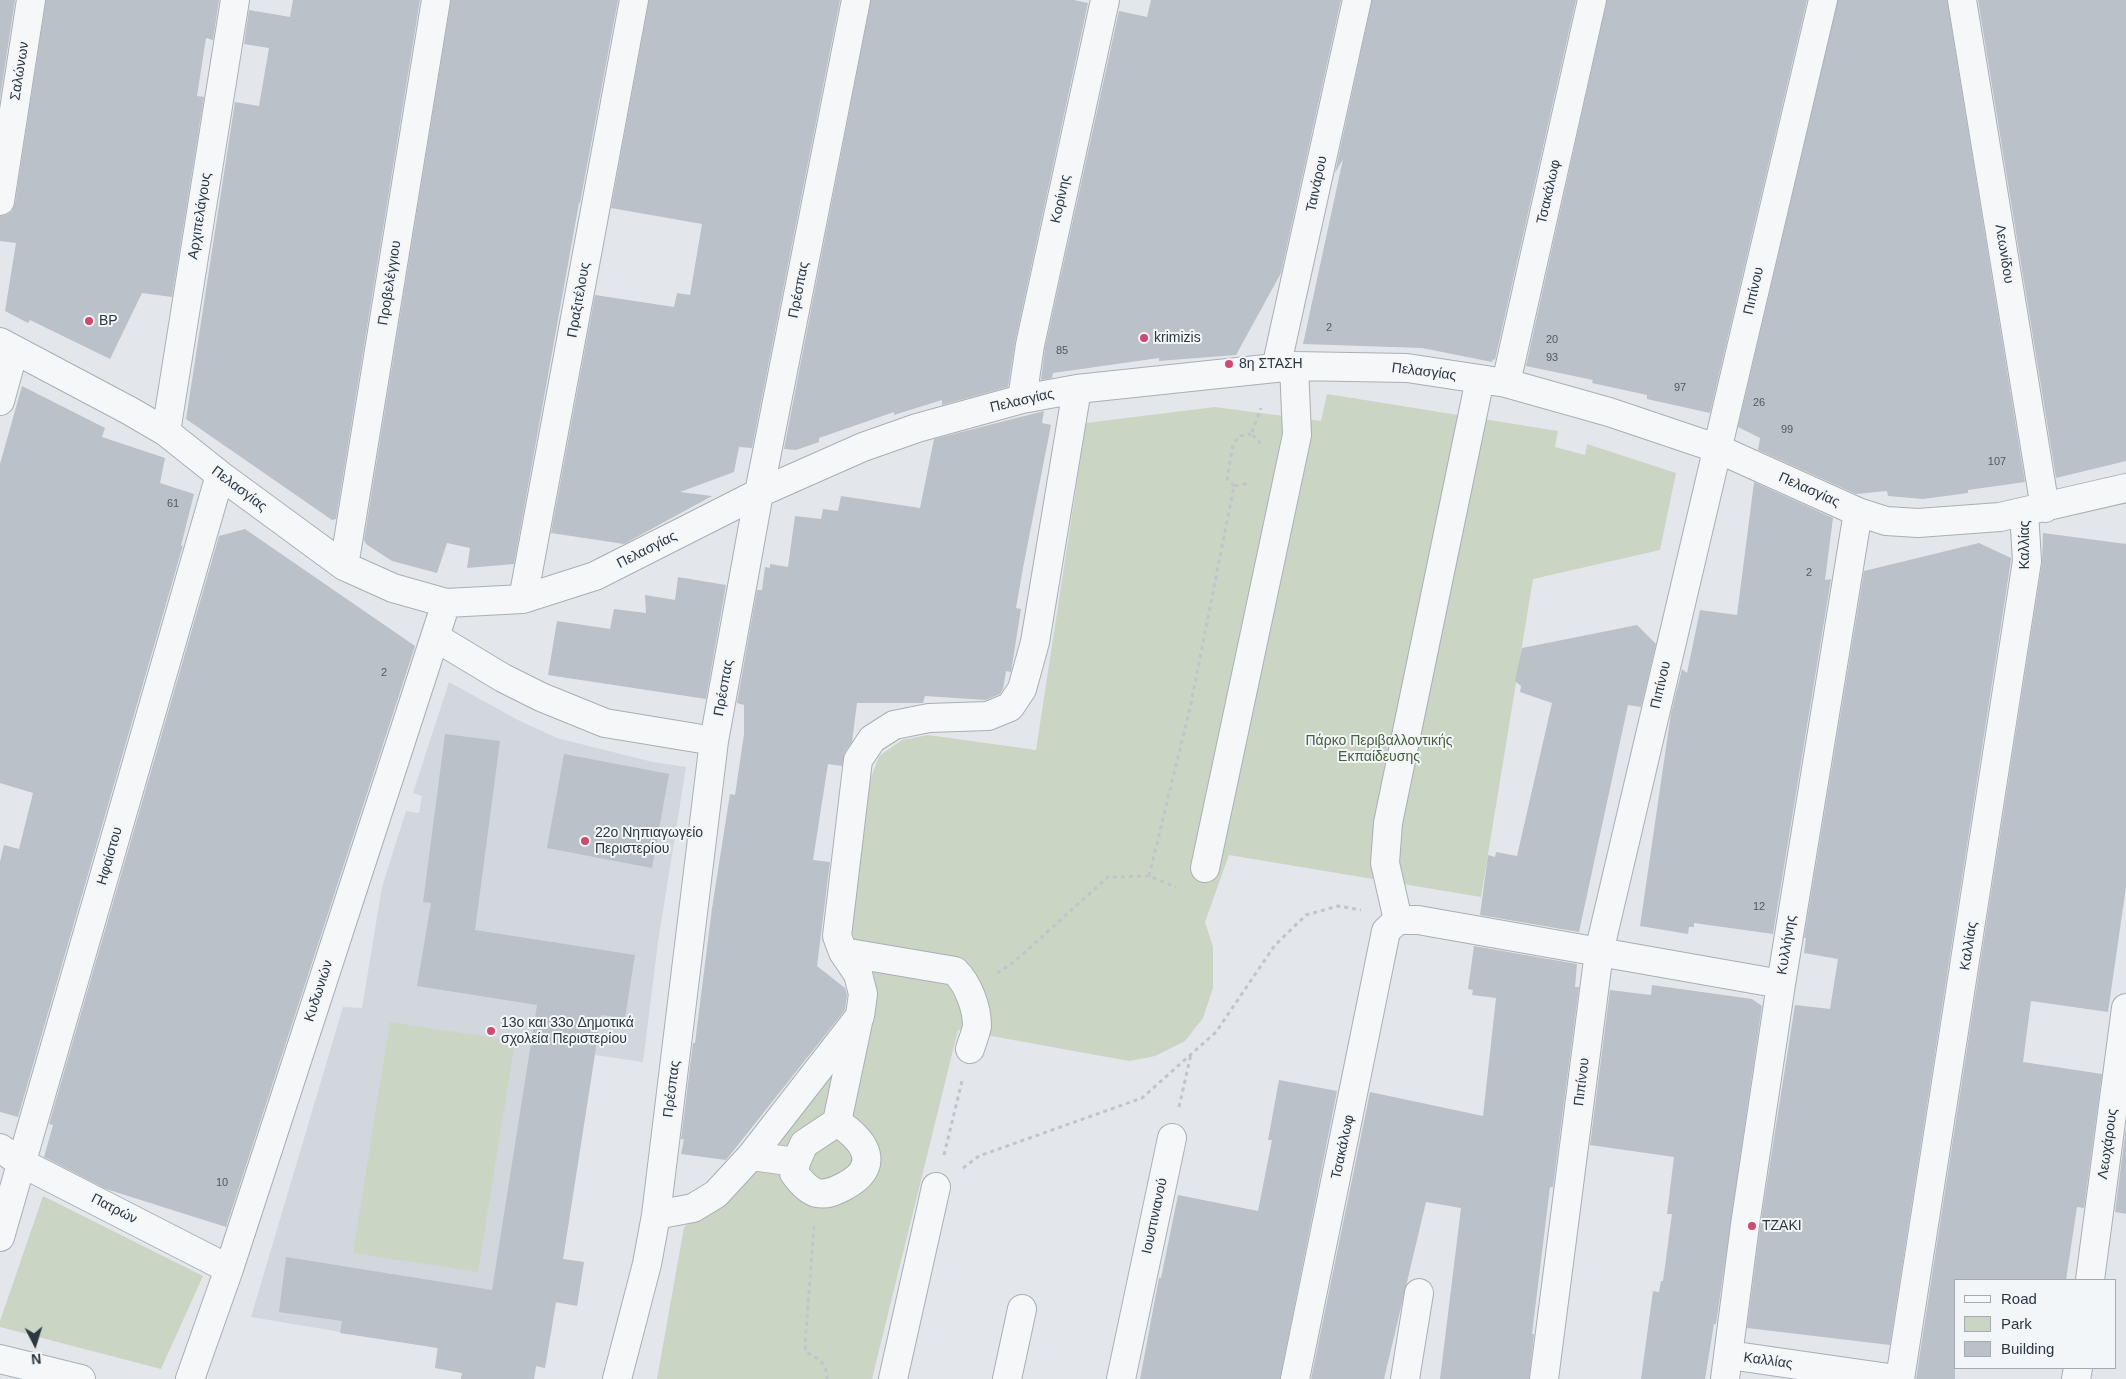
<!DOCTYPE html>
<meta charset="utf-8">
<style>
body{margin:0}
#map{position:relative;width:2126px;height:1379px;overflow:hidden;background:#e3e7eb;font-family:Helvetica,sans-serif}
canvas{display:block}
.legend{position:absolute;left:1954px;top:1279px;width:162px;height:90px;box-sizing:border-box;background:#f3f6f8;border:1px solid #a3aab0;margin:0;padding:6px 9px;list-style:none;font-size:15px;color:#2b3743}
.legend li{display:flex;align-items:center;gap:10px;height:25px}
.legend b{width:25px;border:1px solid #a3aab0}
.north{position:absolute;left:10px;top:1319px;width:50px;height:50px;-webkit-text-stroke:4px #f3f6f8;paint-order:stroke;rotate:175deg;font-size:14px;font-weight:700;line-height:20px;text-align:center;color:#2b3743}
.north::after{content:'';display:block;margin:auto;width:18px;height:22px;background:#2b3743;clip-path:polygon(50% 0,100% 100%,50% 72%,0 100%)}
</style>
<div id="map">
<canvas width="2126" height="1379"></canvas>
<ul class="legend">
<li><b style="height:6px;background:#f6f7f9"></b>Road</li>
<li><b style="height:14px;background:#cbd5c4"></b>Park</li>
<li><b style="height:14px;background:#bac1c8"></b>Building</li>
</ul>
<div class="north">N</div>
</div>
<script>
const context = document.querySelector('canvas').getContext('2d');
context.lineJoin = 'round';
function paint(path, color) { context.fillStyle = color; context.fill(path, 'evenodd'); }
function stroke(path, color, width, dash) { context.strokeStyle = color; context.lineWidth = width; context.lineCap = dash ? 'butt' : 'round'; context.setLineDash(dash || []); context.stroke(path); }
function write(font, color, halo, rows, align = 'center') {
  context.font = font + ' Helvetica,sans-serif'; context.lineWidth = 4; context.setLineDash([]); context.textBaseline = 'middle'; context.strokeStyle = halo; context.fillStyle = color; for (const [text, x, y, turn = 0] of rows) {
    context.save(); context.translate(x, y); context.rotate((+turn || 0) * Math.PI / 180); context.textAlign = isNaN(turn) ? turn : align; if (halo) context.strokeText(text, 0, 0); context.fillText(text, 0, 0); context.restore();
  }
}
const built = new Path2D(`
 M449,682L518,720L557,738L653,762L686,767L658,942L643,1062L595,1055L563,1259L584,1262L577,1305L556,1303L545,1368L536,1366L534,1379H461L462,1373L435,1368L437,1348L251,1317L343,1007L362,1008L382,887L406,811L419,813L422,796L413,793Z`);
const green = new Path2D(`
 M1327,394L1558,431L1555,447L1585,455L1587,444L1676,473L1660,550L1533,579L1481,897L1229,855L1205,922L1213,947V988L1203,1018L1185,1041L1155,1056L1129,1061L958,1030L872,1379H657L684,1227L736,1184L867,1017L878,946L863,944L854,939L850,924L868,786L879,756L902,740L928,735L1036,750L1086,423L1215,407L1321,421Z
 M390,1022L515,1041L478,1272L353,1253Z
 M43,1196L203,1276L161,1369L0,1327V1321Z`);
const building = new Path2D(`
 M0,0H15L0,98Z
 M46,0H219L213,40L206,38L197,96L204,97L172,297L142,293L110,359L30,320L28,323L5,311L16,243L0,241V216L6,215L12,211L15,203Z
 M293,0H420L336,519L332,520L186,419L235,102L259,106L269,48L244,44L249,10L290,17Z
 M451,0H618L580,203H579L514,564L467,568L470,548L447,543L437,573L392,561L366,544L364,540Z
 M649,0H840L752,448L739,447L734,472L680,492L712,496L624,544L551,533L595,295L674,307L677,293L690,295L702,224L611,208Z
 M871,0H1074L1088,3L1015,342L1008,387L942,405V400L894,415V412L819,438V442L796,450L784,449Z
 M1151,0H1341L1281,273L1236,355L1159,361V358L1053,373L1052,378L1041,380L1045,348L1119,11L1147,17Z
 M1372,0H1576L1495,360L1493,359L1492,362L1422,348L1303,344L1343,159L1335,173Z
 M1607,0H1807L1710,413L1647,399V395L1592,383L1593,380L1526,366Z
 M1838,0H1947L2025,482L1968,490V493L1923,499L1888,496L1887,491L1856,494L1758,450L1760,438L1738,427Z
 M1978,0H2126V461L2056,478Z
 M22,386L105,428L102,437L165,458L160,483L194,494L181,546L183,545L18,1117L0,1112V862L4,845L19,849L33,793L0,783V464Z
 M1044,411L1042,423L1051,425L1023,568L1016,608L1021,609L1012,666L1011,672L1006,671L1003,689L1000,694L986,700L925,696L923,703H857L852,742L845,752L842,766L828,764L813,860L830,862L817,966L845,988L847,995L845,1010L726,1160L681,1154L684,1139H681L693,1043H695L712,908L730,794L735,795L744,734V705L737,703L757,590H762L765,567L770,568V564L788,567L795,516L821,519L823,509L838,511L841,496L920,508L934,439Z
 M1754,482L1833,518L1825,580L1831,579L1773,934L1694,923V927H1689L1688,934L1640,926L1671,713L1682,669L1687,673L1700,610L1737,615Z
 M245,529L415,646L226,1227L106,1189L44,1157L53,1125L49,1124L219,536Z
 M2043,533L2126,544V887L2108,1012L2031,1001L2023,1062L2102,1074L2084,1208L2077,1207L2066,1280H1955V1379H1916L2042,563Z
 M1979,543L2011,558V560L1890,1345L1747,1328L1760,1227L1795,1005L1830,1009L1838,959L1804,953L1806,938H1804L1864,571Z
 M678,577L726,585L706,699L548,675L557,621L610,629L614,609L646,613L645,595L675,600Z
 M1637,625L1656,644L1641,707L1628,705L1579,932L1480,915L1488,855L1495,857L1496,852L1517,856L1552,703L1520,692L1521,686L1515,681L1522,648Z
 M445,734L500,741L475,930L635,955L625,1018L601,1015L563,1259L584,1262L577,1306L556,1302L545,1368L536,1366L534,1379H461L462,1373L435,1368L438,1348L340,1333L342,1321L279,1312L286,1257L492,1290L537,1005L417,986L431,903L423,902Z
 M564,754L669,774L652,868L547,848Z
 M1474,946L1577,964L1575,987H1579L1553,1187H1550L1532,1334H1534L1529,1379H1440L1461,1208L1426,1202L1384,1379H1311L1370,1092L1483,1116L1496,998L1472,995L1473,990L1468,989Z
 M1652,985L1752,999L1762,1006L1716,1324H1714L1705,1379H1641L1653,1291L1659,1292L1661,1281H1663L1672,1214H1667L1674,1157L1590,1145L1610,990L1651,995Z
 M1279,1080L1337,1091L1280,1379H1140L1159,1278H1161L1178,1195L1258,1211L1272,1140H1268Z
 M2126,1127V1214L2115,1212Z`);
const path = new Path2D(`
 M1260,444L1258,439L1251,434L1261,408
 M1234,486L1227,478L1233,445L1239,436L1251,434
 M1149,876L1190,708L1234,486L1251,483
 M997,973L1014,962L1108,877L1149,876L1176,887
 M1179,1107L1191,1054
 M944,1155L962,1081
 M963,1168L979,1156L1142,1098L1216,1032L1275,945L1306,915L1338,906L1361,910
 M814,1226L805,1344L806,1352C819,1359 827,1363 827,1379`);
const minor = new Path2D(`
 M1962,0L2045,508
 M0,201L31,0
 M0,342L130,411L166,432L220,475L344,566L393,588L446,603L523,599L595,576L759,493L863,447L917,428L1022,399L1077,389L1294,366L1407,368L1506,383L1609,412L1716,448L1858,512L1886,521L1918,523L2000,517L2126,488
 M1276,368L1357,0
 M1506,383L1592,0
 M1022,399L1030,345L1105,0
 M0,401L14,350
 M166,432L235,0
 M344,566L436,0
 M523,599L634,0
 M435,637L503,678L541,697L605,723L714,741
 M1205,868L1297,435L1294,366
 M1398,920L1385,863L1388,823L1480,379
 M1398,920H1418L1781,984
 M843,952L955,971C968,984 977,1007 977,1026C976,1033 972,1042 970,1049
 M0,1148L20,1162L229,1269
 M751,1156L796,1162L804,1144L837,1122L858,1022
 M796,1162L794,1173C800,1181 807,1190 817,1193C827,1195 835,1191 843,1187C882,1167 867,1142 837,1122
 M656,1215L693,1208L716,1194L751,1156L860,1016L863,994L858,974L843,952L837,936L858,760L872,739L894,725L929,718L988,716L1010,707L1022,689L1035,642L1077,389
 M0,1237L220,475
 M2090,1280L2126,1008
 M1729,1355L1896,1379
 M0,1359L81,1379
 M190,1379L229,1269L446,603
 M617,1379L647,1264L656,1215L714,741L759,493L856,0
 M893,1379L936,1187
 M1007,1379L1022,1309
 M1121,1379L1172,1138
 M1295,1379L1386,931L1398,920
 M1405,1379L1419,1293
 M1544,1379L1599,952L1823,0
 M1725,1379L1745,1225L1781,984L1858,512
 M1900,1379L2027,561L2024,512
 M2076,1379L2078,1368`);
const markers = [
 [89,321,5,"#ce4a71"],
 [1144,338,5,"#ce4a71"],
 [1229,364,5,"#ce4a71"],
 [585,841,5,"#ce4a71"],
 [491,1031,5,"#ce4a71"],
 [1752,1226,5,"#ce4a71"]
];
const numberNames = [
 ["2",1329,328],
 ["20",1552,340],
 ["85",1062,351],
 ["93",1552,358],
 ["97",1680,388],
 ["26",1759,403],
 ["99",1787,430],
 ["107",1997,462],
 ["61",173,504],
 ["2",1809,573],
 ["2",384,673],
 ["12",1759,907],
 ["10",222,1183]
];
const streetNames = [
 ["Σαλώνων",20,71,-81],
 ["Ταινάρου",1317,184,-78],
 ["Τσακάλωφ",1549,192,-77],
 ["Κορίνης",1061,199,-78],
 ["Αρχιπελάγους",200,216,-81],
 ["Λεωνίδου",2004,254,81],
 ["Προβελέγγιου",390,283,-81],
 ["Πρέσπας",799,290,-79],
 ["Πιπίνου",1754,291,-77],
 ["Πραξιτέλους",579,300,-80],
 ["Πελασγίας",1424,372,7],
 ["Πελασγίας",1022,401,-13],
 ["Πελασγίας",239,489,37],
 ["Πελασγίας",1809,490,24],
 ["Καλλίας",2025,545,-90],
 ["Πελασγίας",647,550,-27],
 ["Πιπίνου",1661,685,-77],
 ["Πρέσπας",724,688,-80],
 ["Ηφαίστου",110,856,-74],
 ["Κυλλήνης",1787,945,-81],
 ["Καλλίας",1969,946,-81],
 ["Κυδωνιών",319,991,-72],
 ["Πιπίνου",1582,1082,-83],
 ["Πρέσπας",672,1089,-83],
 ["Λεωχάρους",2108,1144,-82],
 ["Τσακάλωφ",1343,1147,-78],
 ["Πατρών",114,1209,27],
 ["Ιουστινιανού",1155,1216,-78],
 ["Καλλίας",1768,1361,8]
];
const poiNames = [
 ["BP",99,321],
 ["krimizis",1154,338],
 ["8η ΣΤΑΣΗ",1239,364],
 ["22ο Νηπιαγωγείο",595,833],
 ["Περιστερίου",595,849],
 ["13ο και 33ο Δημοτικά",501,1023],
 ["σχολεία Περιστερίου",501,1039],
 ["ΤΖΑΚΙ",1762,1226]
];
const parkNames = [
 ["Πάρκο Περιβαλλοντικής",1379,741],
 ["Εκπαίδευσης",1379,757]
];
paint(built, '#d1d7dd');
paint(green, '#cbd5c4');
paint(building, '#bac1c8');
stroke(minor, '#a8afb5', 30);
stroke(path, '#c1c5ca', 3, [4, 4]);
stroke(minor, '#f6f7f9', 28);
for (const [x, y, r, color] of markers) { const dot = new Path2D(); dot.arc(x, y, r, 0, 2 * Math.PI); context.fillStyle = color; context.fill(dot); stroke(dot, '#f3f6f8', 2); }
write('11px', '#4f5a64', null, numberNames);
write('14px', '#2b3743', '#f3f6f8', streetNames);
write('14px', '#2b3743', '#f3f6f8', poiNames, 'left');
write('14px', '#455f38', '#f3f6f8', parkNames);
</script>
